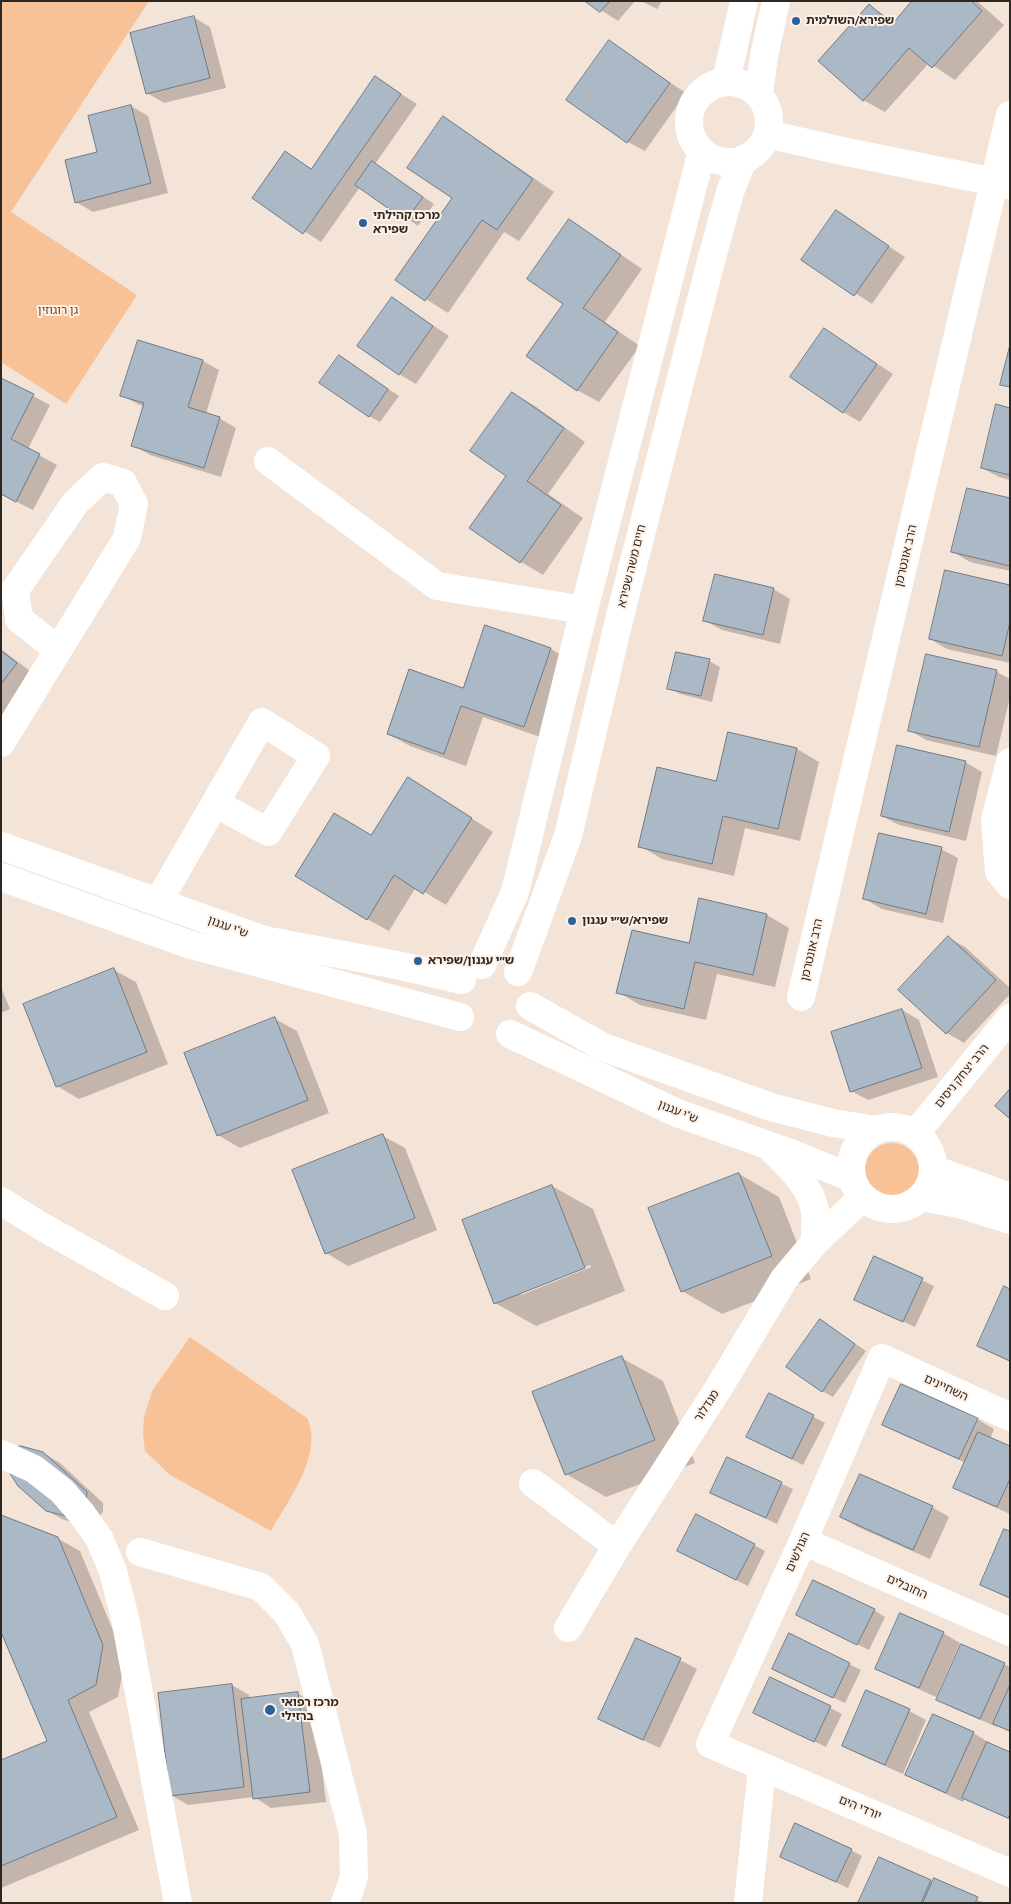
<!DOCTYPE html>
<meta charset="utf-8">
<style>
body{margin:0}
#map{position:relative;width:1011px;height:1904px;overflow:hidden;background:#f4e3d7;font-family:"PT Sans Narrow",sans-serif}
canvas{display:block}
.frame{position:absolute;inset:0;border:2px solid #2d2722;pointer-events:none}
</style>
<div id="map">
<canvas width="1011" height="1904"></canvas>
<div class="frame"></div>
</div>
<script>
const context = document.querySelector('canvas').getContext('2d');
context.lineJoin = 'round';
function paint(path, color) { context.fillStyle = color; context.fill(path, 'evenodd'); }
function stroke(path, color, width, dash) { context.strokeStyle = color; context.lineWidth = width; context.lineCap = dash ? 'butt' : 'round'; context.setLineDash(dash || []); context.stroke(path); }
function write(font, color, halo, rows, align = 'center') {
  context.font = font + ' "PT Sans Narrow","Noto Sans Hebrew",sans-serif'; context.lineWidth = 4; context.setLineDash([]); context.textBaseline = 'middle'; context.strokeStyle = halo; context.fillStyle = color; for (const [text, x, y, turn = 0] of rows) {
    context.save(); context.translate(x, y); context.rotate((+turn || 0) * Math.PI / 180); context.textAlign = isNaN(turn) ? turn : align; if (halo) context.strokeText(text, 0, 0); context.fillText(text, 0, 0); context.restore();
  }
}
const green = new Path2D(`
 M1,1H149L11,212L137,295L66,404L1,362Z
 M865 1170a27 27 0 1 1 54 0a27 27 0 1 1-54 0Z
 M190,1337L307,1418C324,1453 288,1501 271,1531L170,1475L145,1451L143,1433L144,1417L152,1391Z`);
const shadow = new Path2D(`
 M587,1H635L618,21Z
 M641,1H662L657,9Z
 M914,1H977L1004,25L955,80L929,63L885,112L863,100L869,5L895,22Z
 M193,17L210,27L226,88L164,103L147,93Z
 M609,42L686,93L645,151L628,142Z
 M376,78L417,104L375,164L434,204L418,226L360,187L321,242L253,198L285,152L312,169Z
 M131,106L148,116L168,193L93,212L76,202L99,153Z
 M443,118L465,131L554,192L519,241L504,232L448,313L396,280L454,198Z
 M836,212L905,257L872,304L803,259Z
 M569,221L591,234L642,269L605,322L640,346L599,402L577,390L565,303Z
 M392,298L449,336L416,384L399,374Z
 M824,329L893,374L860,422L843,412Z
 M340,357L399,396L380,422L369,416Z
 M203,361L219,370L206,414L219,418L236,428L221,477L150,455L133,445L144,407L122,396Z
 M1,379L50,405L28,449L57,465L33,510L1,494Z
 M513,393L535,406L585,442L548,494L583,518L543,575L521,562L471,528L508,476Z
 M1010,409V480L999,477L982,468Z
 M1010,499V571L970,562L953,552Z
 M1010,586V663L947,649L930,639Z
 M773,589L790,599L780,644L722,630L705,621Z
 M486,627L551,649L573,662L546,739L483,717L466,766L410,746L388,734L464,689Z
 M1,649L38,677L1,726Z
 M709,661L720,667L712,702L680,694L669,688Z
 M997,672L1010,679V697L996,756L926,740L909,730Z
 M729,734L797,749L819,762L800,841L745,828L734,876L662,859L640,846L717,783Z
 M965,762L982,772L966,841L899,825L882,816Z
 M430,792L493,832L446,905L416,887L389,931L367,919L372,836Z
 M941,849L958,858L943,923L882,909L865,899Z
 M700,900L767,915L789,928L775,987L717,974L706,1020L640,1005L618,992L690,945Z
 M949,938L965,947L1010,988V994L964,1043L947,1033L900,990Z
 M114,970L136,982L168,1064L79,1099L57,1086Z
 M1,987L10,1009L1,1013Z
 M902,1010L919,1020L938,1077L868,1100L851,1091Z
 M275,1019L297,1031L329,1113L240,1148L218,1135Z
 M383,1136L405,1148L437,1230L348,1266L326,1253Z
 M739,1174L779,1197L811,1279L722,1314L682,1291Z
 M552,1186L593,1209L625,1291L536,1326L495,1303ZM590,1265L591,1267L521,1295V1292Z
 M874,1258L934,1286L915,1327L856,1299Z
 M1010,1290V1362L978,1346Z
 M831,1327L866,1351L833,1397L822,1391Z
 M622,1358L663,1381L695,1463L606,1497L566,1474Z
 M769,1394L825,1423L803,1465L759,1443Z
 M977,1419L994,1429L990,1439L1010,1448V1514L972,1497L955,1488L966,1463L901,1434L884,1424Z
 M43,1453L60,1463L103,1503V1512L95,1522L84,1525L64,1520L46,1510Z
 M727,1459L793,1489L777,1524L712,1493Z
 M932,1507L949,1517L930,1559L858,1527L841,1517Z
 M1010,1533V1599L981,1584Z
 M57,1538L80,1551L125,1659L118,1697L89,1712L139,1830L1,1888V1761L49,1741Z
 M754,1545L765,1551L748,1586L690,1557Z
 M874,1610L885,1617L869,1650L798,1615Z
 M943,1633L960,1643L936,1697L894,1678L877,1669Z
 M790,1635L861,1670L845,1703L784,1675Z
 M680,1660L697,1669L660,1748L616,1728L600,1719Z
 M1004,1664L1010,1667V1732L998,1726L997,1727L955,1709L938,1699Z
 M771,1679L842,1714L826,1747L766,1718Z
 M232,1685L249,1695V1699L298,1694L314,1703L326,1802L271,1808L254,1797L188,1805L171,1795Z
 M909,1711L926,1720L903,1774L860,1755L843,1746Z
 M973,1733L990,1743L989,1744L1010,1753V1820L965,1798L963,1802L924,1784L907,1774Z
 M851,1850L862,1856L848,1888L782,1857Z
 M880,1859L933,1883L985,1903H859Z`);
const building = new Path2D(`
 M585,1H610L600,12Z
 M912,1H971L982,11L932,68L909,48L863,101L818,61L869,4L892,24Z
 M194,16L210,78L146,94L130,33Z
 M609,40L670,83L627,143L566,100Z
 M375,76L401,94L303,234L252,198L285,151L311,169Z
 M131,105L151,183L75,203L65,160L97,152L88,116Z
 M443,116L533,179L497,230L482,220L425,301L395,280L452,198L407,168Z
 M372,161L423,197L406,221L355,185Z
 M836,210L889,246L854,296L801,260Z
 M569,219L621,255L583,308L618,332L577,391L526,356L563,304L527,279Z
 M392,297L433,326L399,375L357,346Z
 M824,328L877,364L843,413L790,377Z
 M138,340L203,360L188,407L220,417L204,468L131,446L144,403L120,396Z
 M1010,345V387L1000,385Z
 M339,355L388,389L369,417L319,383Z
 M1,378L34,394L11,439L40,454L16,502L1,494Z
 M512,392L564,428L527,481L561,505L520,563L469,528L506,476L470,451Z
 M996,404L1010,408V475L981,468Z
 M967,488L1010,498V566L951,552Z
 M945,570L1010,585V622L1002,656L929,639Z
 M715,574L774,588L763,635L703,621Z
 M485,625L551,648L524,727L461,706L444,754L387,734L409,669L463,688Z
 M1,651L17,663L1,684Z
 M676,652L710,659L701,696L667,689Z
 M926,654L997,670L979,747L908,731Z
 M728,732L797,748L778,829L723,816L712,864L638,847L657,767L716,781Z
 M897,745L966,761L949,832L881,816Z
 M408,777L472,818L423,894L394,875L367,920L295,876L334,813L371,835Z
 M879,833L942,847L926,914L863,899Z
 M699,898L767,914L753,975L695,962L684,1009L616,993L632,930L689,943Z
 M948,936L996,980L946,1034L898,990Z
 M114,968L147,1052L56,1087L23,1004Z
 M902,1009L922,1068L850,1092L831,1032Z
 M275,1017L308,1100L217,1136L184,1053Z
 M1010,1089V1119L995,1106Z
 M383,1134L415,1218L325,1254L292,1170Z
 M739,1173L772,1256L681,1292L648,1208Z
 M552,1185L585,1268L494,1304L462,1220Z
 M874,1256L923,1278L903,1322L854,1300Z
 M1004,1286L1010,1289V1361L977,1346Z
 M820,1319L855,1344L822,1392L786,1367Z
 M622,1356L655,1440L565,1475L532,1392Z
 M901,1384L978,1418L959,1459L882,1425Z
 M769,1393L814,1415L792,1459L746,1437Z
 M978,1432L1010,1446V1479L997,1507L953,1488Z
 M21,1446L43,1452L87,1492L86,1502L66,1516L46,1511L18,1486L9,1472L11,1449Z
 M727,1457L782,1482L766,1518L710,1493Z
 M860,1474L933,1506L913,1550L840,1517Z
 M696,1514L755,1544L736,1580L677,1551Z
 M1,1515L58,1537L103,1645L96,1685L68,1700L117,1817L1,1866V1760L47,1741L1,1632Z
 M1004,1529L1010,1531V1598L980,1585Z
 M813,1580L875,1609L857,1645L796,1615Z
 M900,1613L944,1632L919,1688L875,1669Z
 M789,1633L850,1663L833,1698L772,1669Z
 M636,1638L681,1658L643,1740L598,1719Z
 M961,1644L1005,1663L980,1719L936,1700Z
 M770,1677L831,1706L814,1742L753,1713Z
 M232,1684L244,1787L170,1796L158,1693Z
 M1010,1685V1731L993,1724Z
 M866,1690L910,1709L885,1765L842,1746Z
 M298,1692L310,1792L253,1799L241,1699Z
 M933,1714L974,1732L946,1793L905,1775Z
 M987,1742L1010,1752V1814L1008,1818L962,1798Z
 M795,1823L852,1849L836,1882L780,1857Z
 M879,1857L931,1880L921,1903H858Z
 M934,1878L978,1897L975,1903H923Z`);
const minor = new Path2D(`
 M726,81L744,1
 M689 122a40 40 0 1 1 80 0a40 40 0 1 1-80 0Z
 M759,94L764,56L776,1
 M767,134L842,151L1010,185
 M268,461L437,586L584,610
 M1,743L127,538L134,504L123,483L103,477L76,502L15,590L19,619L58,650
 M1010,762L995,820L999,872L1010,885
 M1,846L264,940L397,965L462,980
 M1,877L188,944L460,1017
 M158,902L262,722L316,756L268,832L215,803
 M482,965L515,892L584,610L702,151
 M518,972L568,836L620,616L711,261L730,192L743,159
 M801,997L1010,115
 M530,1006L603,1047L771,1107L833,1123L877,1130
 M510,1034L677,1113L790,1153L852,1178
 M851 1168a41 41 0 1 1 82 0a41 41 0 1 1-82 0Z
 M915,1134L1010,1018
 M771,1148C788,1165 811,1186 815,1211C816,1221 815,1232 815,1242
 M933,1169L1010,1197
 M921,1197L959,1204L1010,1220
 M1,1201L41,1226L165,1296
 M1010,1417L882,1358L803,1541L710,1744L1010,1873
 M1,1454L34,1469L62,1491L82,1514L99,1538L113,1571L125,1618L178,1903
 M533,1483L617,1546
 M803,1541L1010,1632
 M140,1552L261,1587L287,1613L305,1644L353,1834L354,1877L345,1903
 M568,1628L617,1546L718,1389L784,1279L815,1242L863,1197
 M748,1903L762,1767`);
const markers = [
 [796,21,5,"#2a639b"],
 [363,223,5,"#2a639b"],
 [572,921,5,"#2a639b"],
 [418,961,5,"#2a639b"],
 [270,1710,6,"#2a639b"]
];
const poiNames = [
 ["שפירא/השולמית",806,21],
 ["מרכז קהילתי",373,216],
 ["שפירא",373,230],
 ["שפירא/ש״י עגנון",582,921],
 ["ש״י עגנון/שפירא",428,961],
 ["מרכז רפואי",281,1703],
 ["ברזילי",281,1717]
];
const parkNames = [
 ["גן רוגוזין",58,311]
];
const streetNames = [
 ["הרב אונטרמן",906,556,-77],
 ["חיים משה שפירא",632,566,-76],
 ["ש\"י עגנון",228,927,20],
 ["הרב אונטרמן",812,950,-77],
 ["הרב יצחק ניסים",962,1076,-51],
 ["ש\"י עגנון",678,1112,22],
 ["השחיינים",946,1388,25],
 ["מגדלור",707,1406,-57],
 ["הגולשים",798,1552,-66],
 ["החובלים",907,1587,24],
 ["יורדי הים",860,1808,23]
];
paint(green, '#f8c298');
paint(shadow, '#0003');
paint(building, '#abb8c6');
stroke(building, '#6e7a87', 1);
stroke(minor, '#fff', 28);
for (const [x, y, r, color] of markers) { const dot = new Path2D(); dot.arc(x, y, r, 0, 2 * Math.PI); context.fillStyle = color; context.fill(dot); stroke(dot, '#fef1e7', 2); }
write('bold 12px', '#2d2722', '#fef1e7', poiNames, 'left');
write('12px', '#794616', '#fef1e7', parkNames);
write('12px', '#2d2722', '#fef1e7', streetNames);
</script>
